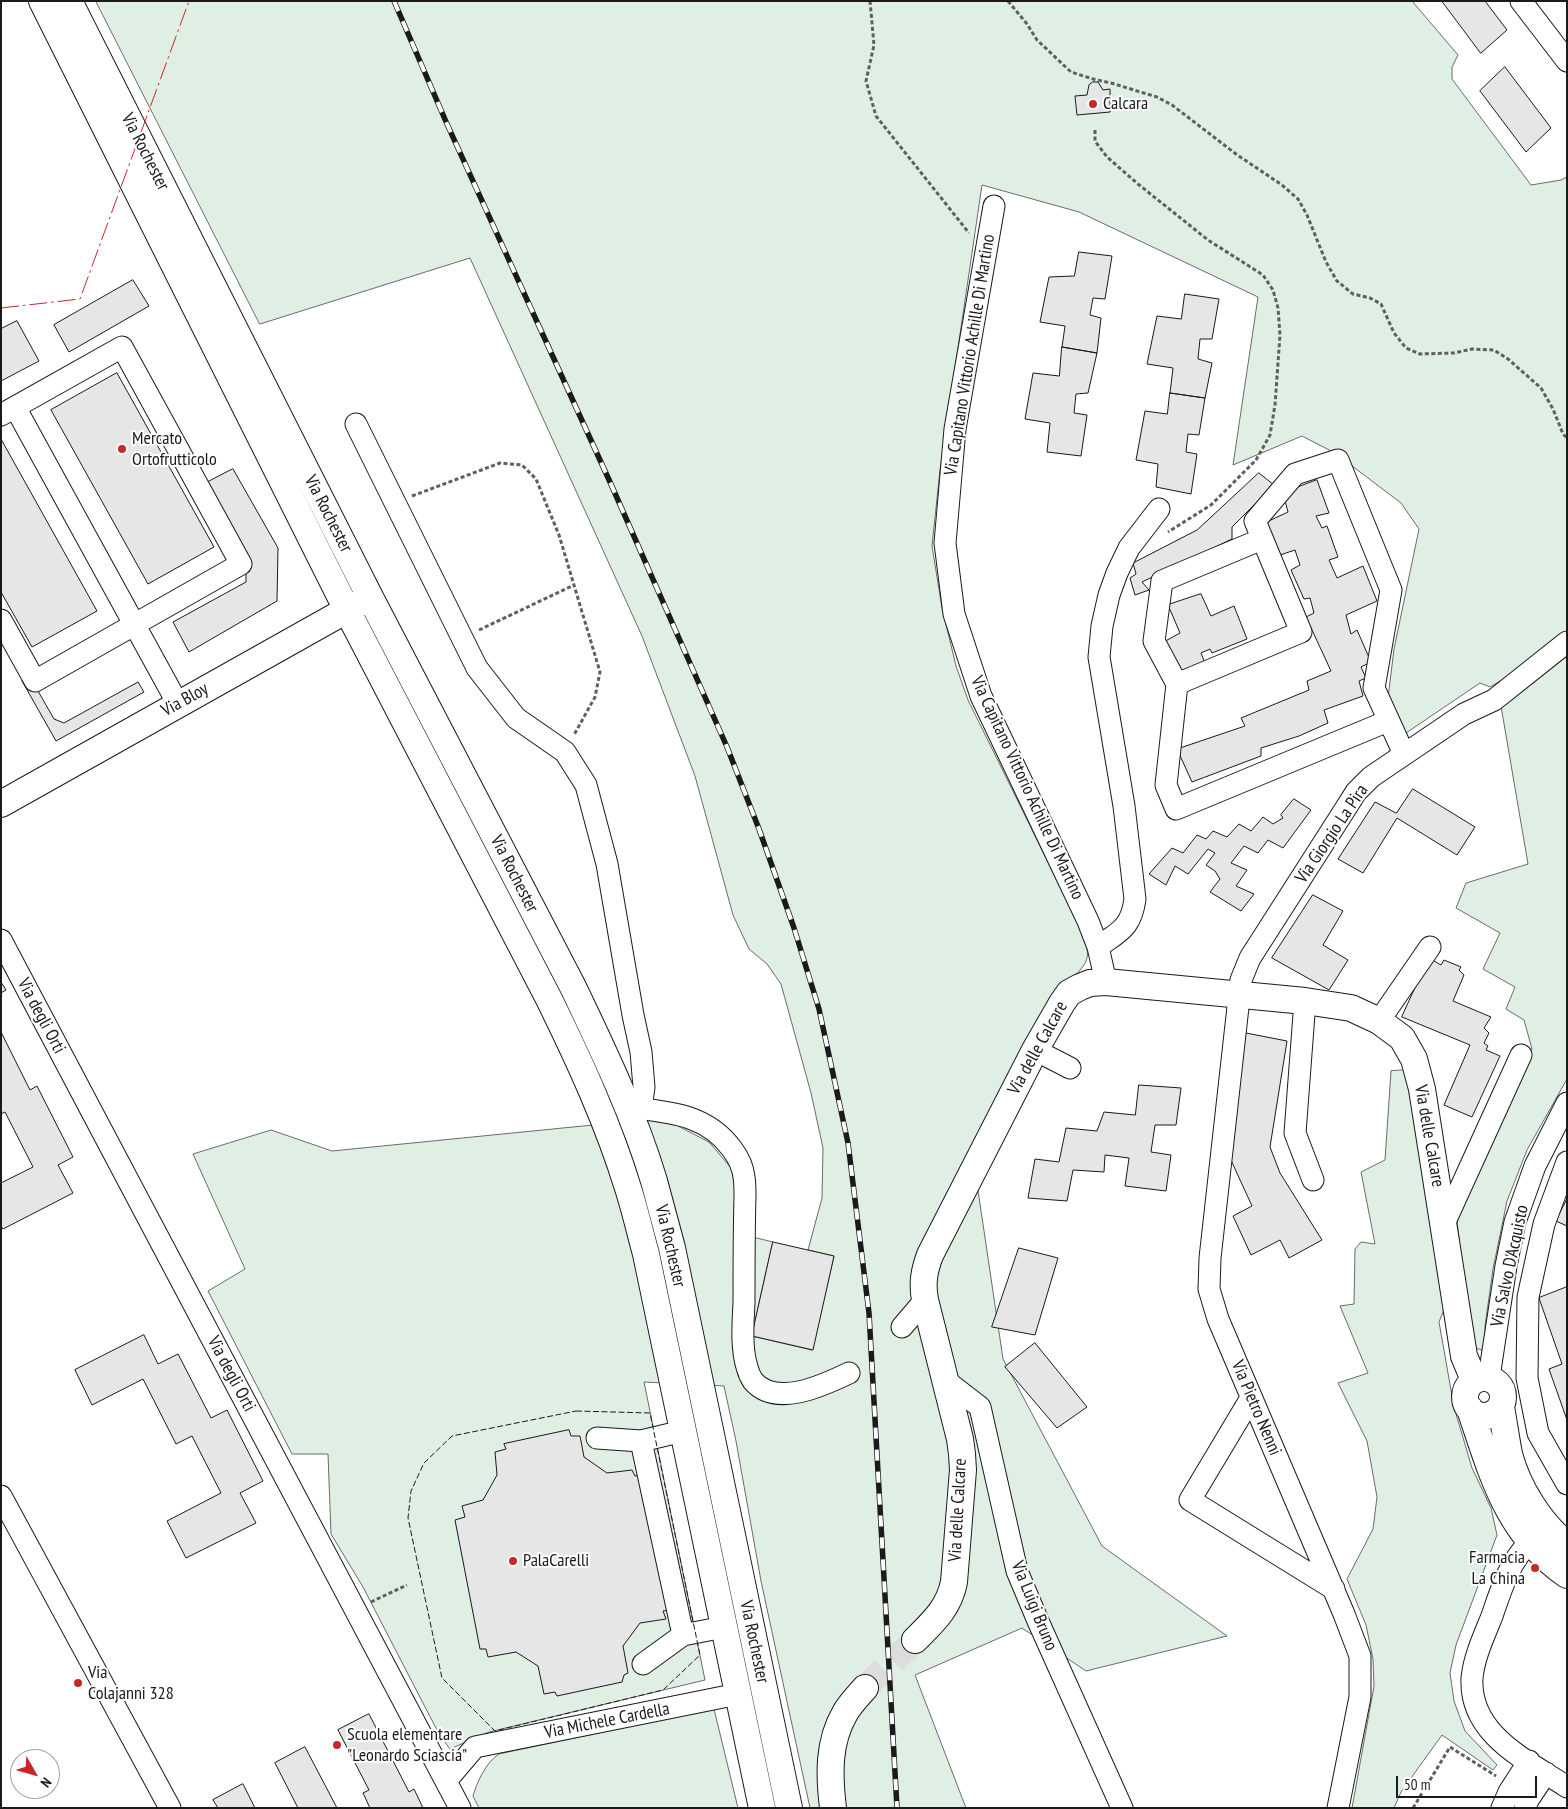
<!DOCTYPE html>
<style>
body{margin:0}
#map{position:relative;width:1568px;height:1809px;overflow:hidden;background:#fff;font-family:"PT Sans Narrow",sans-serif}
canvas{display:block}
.frame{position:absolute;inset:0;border:2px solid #1a1a1a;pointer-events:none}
.north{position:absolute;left:10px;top:1749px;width:50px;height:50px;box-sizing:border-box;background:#fff;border:1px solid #a3a3a3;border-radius:50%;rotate:128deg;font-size:14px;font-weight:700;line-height:20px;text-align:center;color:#1a1a1a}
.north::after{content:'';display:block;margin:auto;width:18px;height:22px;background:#c62828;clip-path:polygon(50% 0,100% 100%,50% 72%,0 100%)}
.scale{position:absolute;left:1396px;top:1776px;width:141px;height:22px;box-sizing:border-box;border:2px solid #1a1a1a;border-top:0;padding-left:6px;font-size:15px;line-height:18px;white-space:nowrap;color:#1a1a1a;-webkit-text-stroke:4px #fff;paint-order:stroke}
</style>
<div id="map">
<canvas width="1568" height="1809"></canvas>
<div class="frame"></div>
<div class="north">N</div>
<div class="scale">50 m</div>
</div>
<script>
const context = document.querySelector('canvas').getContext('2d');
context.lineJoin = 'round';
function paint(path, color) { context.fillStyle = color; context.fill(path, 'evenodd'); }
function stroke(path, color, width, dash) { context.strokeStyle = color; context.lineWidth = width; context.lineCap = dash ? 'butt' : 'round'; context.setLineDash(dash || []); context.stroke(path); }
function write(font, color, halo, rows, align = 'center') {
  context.font = font + ' "PT Sans Narrow",sans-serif'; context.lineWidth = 4; context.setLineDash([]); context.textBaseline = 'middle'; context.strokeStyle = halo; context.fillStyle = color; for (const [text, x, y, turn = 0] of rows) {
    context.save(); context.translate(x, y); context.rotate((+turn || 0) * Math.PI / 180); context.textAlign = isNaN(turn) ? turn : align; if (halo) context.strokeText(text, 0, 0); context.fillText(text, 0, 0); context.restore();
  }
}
const green = new Path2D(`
 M96,1H1412L1458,55L1452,67V79L1531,185L1561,180L1567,177V633L1510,675L1490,687L1480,683L1406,733L1388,698L1394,649L1419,529L1401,503L1335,453L1302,436L1233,465L1258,297L1079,212L982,185L940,470L932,546L942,608L956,666L968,700L1081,929C1092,959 1090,960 1068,983L972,1150L1003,1359L1102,1546L1227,1636L1086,1671L1022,1628L915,1675L966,1808H810L761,1581L736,1441L724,1386L686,1384L776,1808H773L683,1384L644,1382L705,1680L489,1732L450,1749L439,1734L363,1587L331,1534L328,1454H292L208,1291L245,1269L193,1154L271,1130L332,1151L653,1119L678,1126L709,1142L732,1169L736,1189V1233L773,1242L752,1336L812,1350L834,1256L808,1250L822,1198L823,1148L811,1093L781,984L767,964L749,949L733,915L695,776L642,636L470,258L260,324Z
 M1567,653V1079L1527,1150L1507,1201L1493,1269L1485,1326V1342L1482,1350L1475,1348L1470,1334L1457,1221L1532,1049L1524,1020L1506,1009L1515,987L1483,969L1500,933L1456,908L1466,883L1528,864L1501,706Z
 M1409,1070L1445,1307L1439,1322L1454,1407L1472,1468L1491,1508L1497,1535L1456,1645L1450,1673L1454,1701L1465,1731L1497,1765L1493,1770L1442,1735L1401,1792L1394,1808H1352L1374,1686L1373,1659L1366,1625L1347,1579L1373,1529L1377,1497L1367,1441L1338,1383L1368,1373L1340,1306L1354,1304L1355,1249L1361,1242L1375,1244L1361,1172L1385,1160L1391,1071Z
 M714,1709L738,1808H479L473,1796C477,1782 486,1762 499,1754Z`);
const building = new Path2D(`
 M1442,1H1485L1507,30L1481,53Z
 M1505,67L1551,128L1526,152L1480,91Z
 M1093,82H1098L1103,90L1110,89V112L1077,115L1075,96L1087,95L1089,85Z
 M1079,252L1112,256L1105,299L1093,298L1090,315L1101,318L1097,353L1062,347L1065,326L1040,322L1049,277L1074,276Z
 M133,280L149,306L69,352L54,325Z
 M1185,294L1219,299L1212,339H1200L1198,359L1212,363L1205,398L1170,393L1173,368L1147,364L1157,316L1181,319Z
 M17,321L39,361L1,381V329Z
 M1062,347L1097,353L1088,393L1076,394L1074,413L1087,415L1081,456L1047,452L1050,423L1025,419L1033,373L1059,376Z
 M117,373L214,547L148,584L51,410Z
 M1170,393L1205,398L1199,435L1188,434L1186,452L1197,454L1191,494L1156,487L1158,464L1136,460L1145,411L1167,414Z
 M1,439L97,611L32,647L1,592Z
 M233,469L278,548L277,601L189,652L173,622L246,582V555L206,483Z
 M1259,473L1274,485L1232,527V539L1142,582L1149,590L1135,595L1130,578L1136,574L1133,563L1197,530Z
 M1317,480L1329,513L1316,516L1322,528L1327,526L1338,557L1329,560L1337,578L1363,566L1377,601L1346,615L1351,634L1357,630L1371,662L1361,667L1366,678L1359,681L1363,696L1324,710L1328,723L1299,736L1261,748V756L1192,782L1177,749L1245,726L1241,718L1309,690L1307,681L1331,671L1306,617L1314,613L1310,598L1304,599L1291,570L1300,565L1295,550L1274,557L1260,525L1288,512L1283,493Z
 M1201,594L1211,616L1234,606L1247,639L1212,653L1210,649L1201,653L1205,663L1175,673L1160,644L1180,633L1168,605Z
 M30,677L54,719L64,723L138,682L144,692L56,741L22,681Z
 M1413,789L1475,827L1457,855L1397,818L1363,873L1338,859L1375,802L1396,813Z
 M1294,799L1311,810L1283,848L1268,840L1258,853L1244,846L1231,863L1247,870L1236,886L1254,894L1241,911L1210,892L1220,879L1215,871L1206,865L1215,853L1208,849L1188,874L1175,866L1166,885L1149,874L1172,848L1183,853L1197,835L1206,839L1213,831L1227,837L1239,824L1251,831L1263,817L1273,824L1283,818L1281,815Z
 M1313,895L1343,911L1323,945L1348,960L1329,990L1272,958Z
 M1429,958L1441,965L1444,960L1461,967L1459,970L1464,975L1453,1001L1491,1017L1484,1028L1489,1033L1484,1043L1488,1046L1486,1050L1500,1056L1472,1117L1444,1105L1470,1045L1402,1017Z
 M1,982L6,990L1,993Z
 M1,1032L30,1090L37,1086L73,1157L58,1165L73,1193L3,1229L1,1226V1183L33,1167L5,1112L1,1114Z
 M1246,1033L1287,1041L1270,1147L1280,1173L1322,1240L1289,1258L1280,1240L1251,1255L1233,1216L1252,1206L1230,1158L1236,1106Z
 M1139,1085L1181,1088L1176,1125H1155L1151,1152L1171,1155L1166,1191L1125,1186L1129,1158L1105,1155L1104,1172L1073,1170L1067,1201L1028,1198L1035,1159L1059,1162L1066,1128L1097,1131L1104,1112L1135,1115Z
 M1567,1199V1226L1556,1221Z
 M773,1242L834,1256L813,1350L752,1336Z
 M1019,1248L1058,1258L1035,1335L992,1327Z
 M1567,1287V1420L1549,1369L1562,1364L1539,1298Z
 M144,1335L158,1364L178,1354L211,1418L227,1410L263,1481L240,1493L256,1523L186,1558L167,1521L221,1493L192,1436L176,1444L143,1379L92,1405L75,1370Z
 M1035,1343L1087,1407L1057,1428L1005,1367Z
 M569,1430L571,1436H580L584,1457L607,1473L632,1470L635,1476L642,1475L671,1610L663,1611L666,1619L640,1623L623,1646L628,1673L624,1675L622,1682L557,1696L555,1692L544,1694L538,1666L516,1652L488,1657L486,1649H480L455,1520L465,1517L462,1506L483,1500L497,1475L495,1452L506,1449L504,1444Z
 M369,1714L409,1792L414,1789L423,1808H370L363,1793L369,1790L338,1730Z
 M305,1747L337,1808H298L275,1763Z
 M243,1784L255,1808H218L213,1800Z`);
const majorTunnel = new Path2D(`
 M865,1688L915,1640`);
const path = new Path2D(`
 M870,1L874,45L866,81L876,116L969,233
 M1008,1L1027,24L1037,40L1071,72L1093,79L1111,83L1157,97L1172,105L1236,154L1282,185L1298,199L1307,215L1326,262L1337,281L1353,294L1370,298L1381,304L1394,333L1406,348L1420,354L1454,353L1472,349L1494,350L1508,359L1541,388L1553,409L1563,434L1567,438
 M1095,130V141L1107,157L1138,184L1208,240L1263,275L1273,290L1278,308L1280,335L1275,405L1270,435L1256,460L1211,505L1168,532
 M412,496L500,463L522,465L536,479L559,535L600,672L595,697L574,735
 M479,630L574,585
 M371,1602L407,1585
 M1413,1808L1450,1747L1496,1776`);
const minor = new Path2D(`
 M1521,1L1567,61
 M994,206L955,429L945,543L954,614L981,696L1088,921L1098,947L1106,982
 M15,407L178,704
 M1,415L122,347L241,564L35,681L1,620
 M356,424L477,668L516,718L565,752L586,785L607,864L633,1015L641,1052L644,1087L641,1109
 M1262,539L1162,581L1154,641L1177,684L1166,785L1176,809L1388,721
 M1177,684L1301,632L1255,521L1295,474L1338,460L1391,590L1374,688L1404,754
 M1,940L460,1808
 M1098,947C1120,931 1131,928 1135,899L1124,806L1099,657L1102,626L1109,595L1117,573L1129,548L1159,509
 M1305,1001L1295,1133L1313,1180
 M1379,1021L1430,947
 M1035,1050L1070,1068
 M627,1107C667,1112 706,1113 732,1149C738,1157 743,1167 744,1177C745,1183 745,1190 745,1196C744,1232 744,1267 744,1303C743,1323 741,1348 747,1367C748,1371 751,1378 753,1381C776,1408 824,1385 849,1373
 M1567,1162L1544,1224L1528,1297L1527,1378L1538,1433L1567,1484
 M1444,1224L1521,1055
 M902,1327L925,1300
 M1489,1377L1506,1266L1515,1222L1535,1166L1567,1103
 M945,1380L980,1407L1017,1571L1038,1621L1122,1808
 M1251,1398L1190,1500L1334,1589
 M597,1438L641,1441L683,1635L643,1664
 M641,1441L683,1431
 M1,1496L170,1808
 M1530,1542C1509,1562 1501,1590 1492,1616C1484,1636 1474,1657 1472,1678C1469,1735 1527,1760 1567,1787
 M683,1635L724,1627
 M446,1781L475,1747L738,1694
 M1338,1808L1360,1697V1656L1344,1614L1218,1319L1209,1289L1210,1258L1241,980L1250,958L1344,811L1356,792L1371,777L1464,714L1494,700L1567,642
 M1502,1808L1509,1792L1529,1761
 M1525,1808L1528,1800L1546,1773`);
const major = new Path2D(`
 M42,1L347,610L549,999C579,1060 608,1123 628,1188C635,1210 640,1232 646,1254L762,1808
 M69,1L370,597L573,987C603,1050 634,1114 654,1181C660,1203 666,1226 672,1248L789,1808
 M1,804L361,602
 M1465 1397a19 19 0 1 1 38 0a19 19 0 1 1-38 0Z
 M1501,1407C1504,1423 1506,1438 1509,1454C1518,1488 1540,1523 1567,1545
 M1470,1409C1492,1474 1507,1534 1567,1575
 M915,1640C933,1622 949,1608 954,1582L963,1470L962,1454L960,1439L925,1300C922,1283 924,1271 930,1255L1035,1050L1062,1003L1069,993L1080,987L1090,983L1106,982L1305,1001L1351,1008L1379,1021L1402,1038L1414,1059L1422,1089L1464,1356L1474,1380
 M833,1808C829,1775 828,1742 845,1713C850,1704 858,1696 865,1688`);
const rail = new Path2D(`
 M394,1L447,124L610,482L727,747L759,829L794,928L819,1009L848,1143L869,1313L897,1808`);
const fence = new Path2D(`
 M576,1411L650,1413L700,1655L663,1690L495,1731L442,1678L408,1518L411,1491L424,1463L452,1436Z`);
const power = new Path2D(`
 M1,308L80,299L189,1`);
const markers = [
 [1093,104,5,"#c62828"],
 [122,449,5,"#c62828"],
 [513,1561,5,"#c62828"],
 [1535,1568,5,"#c62828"],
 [78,1683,5,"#c62828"],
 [337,1745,5,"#c62828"]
];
const poiNames = [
 ["Calcara",1103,104],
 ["Mercato",132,439],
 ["Ortofrutticolo",132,460],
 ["Farmacia",1525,1558,"right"],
 ["La China",1525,1579,"right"],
 ["PalaCarelli",523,1561],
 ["Via",88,1673],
 ["Colajanni 328",88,1694],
 ["Scuola elementare",347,1735],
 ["\"Leonardo Sciascia\"",347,1756]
];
const streetNames = [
 ["Via Rochester",145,152,63],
 ["Via Capitano Vittorio Achille Di Martino",970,355,-81],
 ["Via Rochester",328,514,63],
 ["Via Bloy",185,700,-29],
 ["Via Capitano Vittorio Achille Di Martino",1027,788,65],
 ["Via Giorgio La Pira",1332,834,-56],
 ["Via Rochester",514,874,63],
 ["Via degli Orti",41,1016,62],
 ["Via delle Calcare",1038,1048,-61],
 ["Via delle Calcare",1429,1136,80],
 ["Via Rochester",670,1246,77],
 ["Via Salvo D'Acquisto",1510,1266,-78],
 ["Via degli Orti",231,1374,62],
 ["Via Pietro Nenni",1256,1408,67],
 ["Via delle Calcare",958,1510,-87],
 ["Via Luigi Bruno",1034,1606,68],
 ["Via Rochester",754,1642,78],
 ["Via Michele Cardella",607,1721,-11]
];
paint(green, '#e0efe3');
stroke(green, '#6a6a6a', 1);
paint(building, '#e6e6e6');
stroke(building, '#1a1a1a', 1);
stroke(majorTunnel, '#ddd', 26, [26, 13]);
stroke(minor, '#1a1a1a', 23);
stroke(major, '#1a1a1a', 28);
stroke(path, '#5f5f5f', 3, [4, 2.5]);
stroke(minor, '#fff', 21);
stroke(major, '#fff', 26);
stroke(rail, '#1a1a1a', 5.5);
stroke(rail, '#fff', 4, [11]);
stroke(fence, '#1a1a1a', 1, [6, 2.5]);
stroke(power, '#c62828', 1, [18, 4, 2.5, 4]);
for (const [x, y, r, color] of markers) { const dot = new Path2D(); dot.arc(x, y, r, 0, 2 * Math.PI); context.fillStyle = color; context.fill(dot); stroke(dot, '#fff', 2); }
write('18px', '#1a1a1a', '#fff', poiNames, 'left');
write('18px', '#1a1a1a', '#fff', streetNames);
</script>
